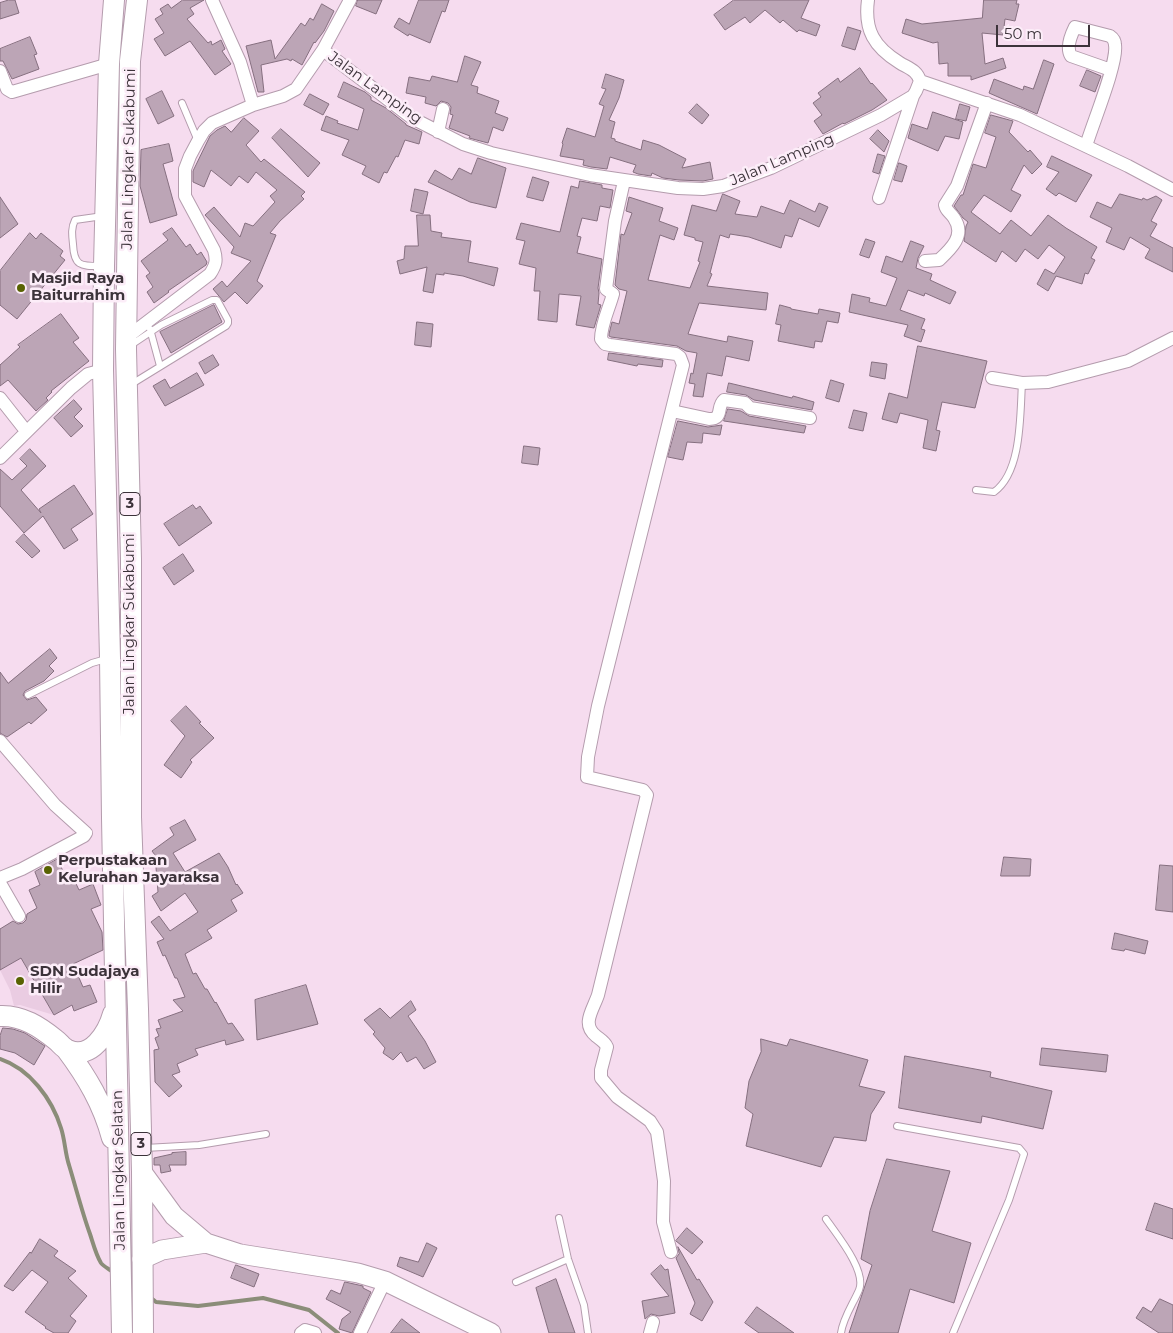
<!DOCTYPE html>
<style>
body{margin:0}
#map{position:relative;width:1173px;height:1333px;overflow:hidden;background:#f6dcef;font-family:Montserrat,sans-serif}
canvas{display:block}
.scale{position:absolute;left:996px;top:25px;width:94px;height:22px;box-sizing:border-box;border:2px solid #3c333a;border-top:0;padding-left:6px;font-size:15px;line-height:18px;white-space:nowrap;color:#3c333a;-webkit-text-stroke:4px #fcedf8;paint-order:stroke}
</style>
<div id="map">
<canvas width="1173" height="1333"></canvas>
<div class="scale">50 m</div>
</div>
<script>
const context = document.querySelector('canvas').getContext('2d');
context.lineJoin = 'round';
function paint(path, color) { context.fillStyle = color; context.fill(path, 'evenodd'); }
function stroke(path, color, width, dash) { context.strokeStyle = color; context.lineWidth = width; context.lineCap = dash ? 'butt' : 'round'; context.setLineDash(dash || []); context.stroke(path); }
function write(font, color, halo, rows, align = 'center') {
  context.font = font + ' Montserrat,sans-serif'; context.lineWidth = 5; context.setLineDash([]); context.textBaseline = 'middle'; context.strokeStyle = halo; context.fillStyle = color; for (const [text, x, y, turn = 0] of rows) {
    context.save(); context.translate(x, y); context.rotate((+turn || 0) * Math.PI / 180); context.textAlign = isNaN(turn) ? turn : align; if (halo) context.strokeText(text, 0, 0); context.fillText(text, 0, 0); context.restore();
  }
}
const built = new Path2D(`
 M21,958L54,1015L20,1005L14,1006L10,990L0,970Z`);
const stream = new Path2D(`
 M0,1059C30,1069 52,1099 61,1128C65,1140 65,1153 69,1165C76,1188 82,1212 90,1234C93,1243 96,1255 101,1263C103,1266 109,1269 113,1272
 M150,1297L156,1302L198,1306L263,1298L309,1310L338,1333`);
const building = new Path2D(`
 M9,0H15L19,13L0,19V3Z
 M183,0H204L190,8L194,14L187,19L208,43L211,41L212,45L221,40L225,49L222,51L231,64L215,75L190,41L165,56L154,39L164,33L155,19L163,14L160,9L168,4L171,8Z
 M358,0H382L376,14L356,6Z
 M419,0H449L445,12L442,11L430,43L409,34L408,36L394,27L399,18L409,24Z
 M734,0H809L801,18L820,25L816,36L799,30L797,32L783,20L780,23L765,10L750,23L745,17L725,30L714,15Z
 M984,0H1017L1016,4H1019L1015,21L1005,19L1003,35L982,33L985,64L1003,58L1006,68L971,80V76H948V63L939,64L938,42L933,43L902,33L906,19L922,24L982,18Z
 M322,4L334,11L324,31L315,43L314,42L302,65L292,59L291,61L287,59L261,65L264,92H258L246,46L271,40L275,59L301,23L305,26L310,18L313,20Z
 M848,27L861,31L855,50L842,46Z
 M30,37L37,54L34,55L39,69L12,79L3,61H0V49Z
 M465,56L481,62L471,85L478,87L477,93L499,101L495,113L508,118L503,131L493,127L488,143L469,138L470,136L449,128L453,115L450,114L451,107L448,103L441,101L436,106L425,103L426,97L406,93L409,77L430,81L432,76L457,82Z
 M1044,60L1054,64L1037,114L989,93L994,79L1023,90L1024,86L1033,89Z
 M860,68L871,84L872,83L887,100L872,110L844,124L843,123L823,134L814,121L822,115L813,103L821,97L818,93L838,78L840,82Z
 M1087,70L1101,76L1095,92L1080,86Z
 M606,74L624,80L619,98L609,120L615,122L611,138L615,139V141L641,150L643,140L659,145L686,159L682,168L710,162L713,179L703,181L679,180L663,178L652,173L651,176L638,174L633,172L636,165L610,157L607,169L591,167L583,165L584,160L560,156L563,144L562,143L567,128L595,137L604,106L599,104L606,89L602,88Z
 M344,82L365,92L371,97V100L386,108L406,124V125L422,132L419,144L405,140L398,157L396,156L387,173L384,172L379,183L362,174L366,166L342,155L349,140L321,130L326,116L338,121L337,123L358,130L364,109L338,97Z
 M162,91L174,116L158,124L146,99Z
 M310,94L329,104L323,115L304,105Z
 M697,104L709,115L702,124L689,113Z
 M960,104L970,107L966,121L956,119Z
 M933,112L963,122L959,139L945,136L938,151L908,138L912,124L927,129Z
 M991,115L1013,121L1009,132L1028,152L1030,150L1042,164L1032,174L1024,165L1011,190L1021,195L1011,212L984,195L971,212L1000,234L1011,220L1031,236L1048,215L1066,228L1097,247L1091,258L1095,260L1088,274L1085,273L1082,284L1056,276L1048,291L1037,284L1045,269L1054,274L1065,257L1049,245L1038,259L1025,249L1016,262L1002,251L996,262L964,241L966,226L968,222L963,218L954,206L961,195H963L973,164L986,168L996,137L985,133Z
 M244,118L259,131L246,145L261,162L264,159L305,192L301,196L304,199L280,221L270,233L276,235L257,281L263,286L247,304L235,292L224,302L213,289L222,281L227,287L251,261L231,253L234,247L205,215L214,207L240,237L245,223L253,226L275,202L270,196L277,190L256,172L248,183L239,176L231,186L211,170L204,187L193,182V171L210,136L217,130L225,126L231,132Z
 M281,129L320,163L308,177L272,138Z
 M878,130L889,141L884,152L870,139Z
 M169,144L173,161L163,164L177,215L150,223L140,186L141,150Z
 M878,154L885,156L879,174L873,172Z
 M1052,156L1092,175L1076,202L1059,193L1056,196L1046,189L1059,172L1047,167Z
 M478,158L506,168L496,208L470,202L428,182L435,170L452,180L459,168L471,174Z
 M899,163L907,166L902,182L894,180Z
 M533,177L549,182L543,201L527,197Z
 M580,181L602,185V188L613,190L610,208L600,206L597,221L582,218L577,236L581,237L577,253L602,259L598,288L599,293L598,304L601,305L594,328L576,325L581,296L559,294L557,322L538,320L540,291H534L536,268L519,264L525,241L516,239L521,223L560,232L571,186L578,188Z
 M415,189L428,192L423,214L411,211Z
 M723,194L740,201L735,214L757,217L761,206L784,214L790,200L815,212L819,203L828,207L819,227L799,218L792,237L785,235L781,248L749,237L730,234L729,238L720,235L710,273L712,274L707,286L768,293L766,310L699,303L688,334L727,342L728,336L753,341L749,361L726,356L722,376L707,373L703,397L693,396L695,384L689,383L691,373L693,374L697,353L686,351L677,346L611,337L609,336V334L612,322L619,324L627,291L619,289L615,285L621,234L624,235L632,213L626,211L629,197L663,208L659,221L678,228L674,240L660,235L648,280L690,288L700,262L698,261L703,242L695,240V238L684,235L692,205L716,211Z
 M1120,194L1142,200L1143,198L1147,200L1156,196L1162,200L1151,221L1157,224L1150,236L1173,248V272L1145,258L1150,249L1130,237L1124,250L1106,242L1112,228L1090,217L1097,202L1111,208Z
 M0,197L18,224L0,238Z
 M417,215H430L431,231L442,233L441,237L471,241L468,262L498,268L494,286L463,276L444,273V275L436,274L433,293L423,291L427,267L400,274L397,261L404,259L405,246H418Z
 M172,228L186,247L190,244L197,255L201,252L207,262L206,265L168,291L169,292L154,303L147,292L153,287L146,276L150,273L141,261L168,240L163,234Z
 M30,233L36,239L41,233L63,251L60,256L65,260L17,319L0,305V271Z
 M866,239L875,242L869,258L860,255Z
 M911,241L924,246L918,258L916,268L932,274L930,280L956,292L950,304L925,293L924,296L908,290L900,310L925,319L921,329L925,330L921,342L904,336L908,325L849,312L852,294L870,298L869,302L886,306L897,278L881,272L886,256L902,262Z
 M214,305L222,322L171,353L160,332Z
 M780,305L791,308V309L818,314L819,309L840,313L838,323L827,321L822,342L815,341L814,348L778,341L781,325L776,324Z
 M61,314L79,338L73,342L89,361L51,391L52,392L46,398L48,400L36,411L8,380L0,386V365L20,347L18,345Z
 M417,322L433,324L431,347L415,345Z
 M918,346L987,361L975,408L942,402L936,430L940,431L936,451L923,448L928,420L900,413L897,423L882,419L889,393L907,398Z
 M609,353L663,360L662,367L638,364L637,366L608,360Z
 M213,355L219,365L205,374L199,363Z
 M872,362L887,364L885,379L870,376Z
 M197,373L204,385L165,406L153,386L165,379L170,388Z
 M831,380L844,384L839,402L826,398Z
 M729,383L792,398L793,396L814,402L812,410L754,400L746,395L727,392Z
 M74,400L82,409L74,417L83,426L71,437L54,418Z
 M728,409L741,411L749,416L806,426L804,433L724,421Z
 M854,410L867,413L863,431L849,428Z
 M678,421L708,427L722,425L720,435L703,433L702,443L687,442L683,460L668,457Z
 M524,446L540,448L538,465L522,463Z
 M30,449L46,466L21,490L41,513L39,509L74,485L93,514L71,529L78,540L64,549L43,516L24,533L0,506V469L12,480L27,466L20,459Z
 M193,505L196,509L200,506L212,523L179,546L164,524Z
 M24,534L40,551L32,558L16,542Z
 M183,554L194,571L174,585L163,568Z
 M50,649L57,658L49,666L54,671L44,681L25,691L23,695L27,700L36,697L47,710L31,724L29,722L7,737L0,733V672L8,683Z
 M186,706L201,722L199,723L214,738L190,760L192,762L181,778L164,765L185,736L171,721Z
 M185,820L196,840L173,853L185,872L219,853L228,867L236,885L237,884L243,893L231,900L237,911L207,930L212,938L185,954L193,974L196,973L205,989H207L215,1003L216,1002L228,1024L232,1023L244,1040L226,1045L225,1040L195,1049L198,1055L177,1064L180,1072L172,1075L182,1086L169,1097L155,1082L154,1050L159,1049L155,1038L159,1036L156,1029L161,1028L158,1020L183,1011L173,1000L185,997L177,978H175L165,955L163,956L157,942L164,939L151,922L159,916L170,931L198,912L185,893L161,911L152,896L158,892L155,855L152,851L174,835L170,828Z
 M1004,857L1031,859L1030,876H1001Z
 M58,859L64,874L70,871L79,890L93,884L101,905L91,909L102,932L103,950L73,964L83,987L90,985L97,1002L74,1011L72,1005L54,1015L21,958L0,970V929L13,921L18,924L23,923L26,920L27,914L37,908L29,890L40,885L35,872Z
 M1160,865L1173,866V912L1156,910Z
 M1115,933L1148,941L1145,954L1125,949L1124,951L1112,949Z
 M306,985L318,1024L257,1040L255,1000Z
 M411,1001L416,1010L408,1016L425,1041L436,1062L424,1069L416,1057L407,1062L401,1052L393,1060L383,1053L385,1048L373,1034L375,1032L364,1020L380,1008L390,1018Z
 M3,1028L13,1029L25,1033L45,1046L34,1065L15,1053L0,1049V1036Z
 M761,1039L787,1046L790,1039L868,1060L859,1086L885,1092L871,1114L866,1141L834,1137L821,1167L746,1146L753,1114L745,1108L749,1081L761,1052Z
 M1042,1048L1108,1055L1106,1072L1040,1065Z
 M905,1056L991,1072L990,1077L1052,1091L1043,1129L982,1116L981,1123L899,1108Z
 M186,1152V1165H169L171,1171L161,1173L160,1165H154V1158L172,1154V1153Z
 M887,1159L950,1171L932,1231L971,1243L954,1303L910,1289L898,1333H849L872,1265L861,1259L870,1211Z
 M1155,1203L1173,1209V1239L1146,1230Z
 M687,1228L703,1242L692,1254L676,1241Z
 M40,1239L58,1251L54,1256L76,1271L68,1278L87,1296L70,1316L76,1321L68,1333H54L45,1328L46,1327L25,1312L48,1282L32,1270L13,1291L4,1286L30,1252L31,1253Z
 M427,1243L437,1248L423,1277L397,1266L400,1257L418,1262Z
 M678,1247L697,1280L699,1279L713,1302L702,1321L690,1314L695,1303L676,1258L679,1254Z
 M236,1265L259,1274L254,1287L231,1278Z
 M661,1265L665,1270L668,1269L675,1313L659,1316L651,1314L645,1319L642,1301L669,1296L651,1274Z
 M556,1279L575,1333H549L536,1288Z
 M345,1282L363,1286V1288L371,1292L352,1333L339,1329L342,1319L351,1312L326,1299L331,1290L340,1294Z
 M1160,1299L1173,1305V1333H1159L1136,1318L1143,1307L1151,1312Z
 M757,1307L794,1333H759L745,1323Z
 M402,1319L420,1333H391Z`);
const lane = new Path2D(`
 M182,103L198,141
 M102,266C81,266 74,267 73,244C72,235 71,228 75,220L103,216
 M150,329L160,366
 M130,385L226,326L228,323V320L217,300H212L161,325L131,345
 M976,490L994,492C1022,472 1020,415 1022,383
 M28,695L92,663L106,659
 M897,1126L1019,1148L1024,1154L1009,1200L953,1333
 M145,1148L199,1145L266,1134
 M559,1218L568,1259L584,1305L588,1333
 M826,1219C837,1235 867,1271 859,1290C853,1304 843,1318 841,1333
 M516,1282L568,1259`);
const street = new Path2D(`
 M212,0L240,62L253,105
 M868,0C864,30 874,47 900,63C908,68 917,70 920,81
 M323,50L412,118L463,144L491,153L590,175L678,188L703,189L723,186L771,168L881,115L913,96L916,91L920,81L1020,115L1128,166L1173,190
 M0,71L7,89L12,92L109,64
 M438,132L443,109
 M1086,146C1092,125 1118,63 1115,45C1115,41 1113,38 1110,36L1075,27C1071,35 1066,48 1071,56L1111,70
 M624,181L615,221L606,289L613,294C609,309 601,324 601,339L605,344L610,345L676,354L680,357L683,365L598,706L588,757L587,777L643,790L647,795L598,995C593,1010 581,1024 596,1036C601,1040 605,1042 607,1047L601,1070V1078L617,1097L650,1121L657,1132L664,1181L663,1222L671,1252
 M879,198L913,96
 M925,261L939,260C951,249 966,235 954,218C951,213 946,211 945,205L957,186L987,103
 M126,338L210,274C216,265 217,260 214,250L185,196V169L190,156L198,141L204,131L212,123L253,105L283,96L296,89L323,50L350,0
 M992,378L1022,383L1048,382L1128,361L1173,338
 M0,398L26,431
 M672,411L709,419C724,419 716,407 724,400L745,403L750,408L810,418
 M0,458L71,388L88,374L103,370
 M0,741L55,805L86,833L84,836L22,869L0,878
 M0,883L19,916
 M301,1333L305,1330L315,1333
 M360,1333L385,1281
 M650,1333L653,1322`);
const secondary = new Path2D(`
 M142,1172L174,1216L206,1243L240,1254L335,1269L358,1273L385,1281L491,1333
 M142,1259L162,1250L206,1243`);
const primary = new Path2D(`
 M114,0L109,64L104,266L103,370L110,658L112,818L122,1333
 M137,0L130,61L126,349L131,559V817L138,1009L142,1172L143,1333
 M0,1016C22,1015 40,1027 56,1040C60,1043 63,1048 68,1050C91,1061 108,1032 113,1014
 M66,1049C87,1077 103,1104 112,1138`);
const markers = [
 [21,288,5,"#586302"],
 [48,870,5,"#586302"],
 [20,981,5,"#586302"]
];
const shields = [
 [130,504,20],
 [141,1144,20]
];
const shieldNames = [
 ["3",130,504],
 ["3",141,1144]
];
const streetNames = [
 ["Jalan Lamping",375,88,36],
 ["Jalan Lingkar Sukabumi",129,159,-89],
 ["Jalan Lamping",782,160,-23],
 ["Jalan Lingkar Sukabumi",130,624,-90],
 ["Jalan Lingkar Selatan",119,1170,-91]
];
const poiNames = [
 ["Masjid Raya",31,279],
 ["Baiturrahim",31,296],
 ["Perpustakaan",58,861],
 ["Kelurahan Jayaraksa",58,878],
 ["SDN Sudajaya",30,972],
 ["Hilir",30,989]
];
paint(built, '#eacce2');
stroke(stream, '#8b8d79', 4);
paint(building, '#bca5b6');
stroke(building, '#856f7f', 1);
stroke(lane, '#b49cad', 8);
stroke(street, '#b49cad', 14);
stroke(secondary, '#b49cad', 21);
stroke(primary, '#b49cad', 22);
stroke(lane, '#fff', 6);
stroke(street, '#fff', 12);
stroke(secondary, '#fff', 19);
stroke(primary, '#fff', 20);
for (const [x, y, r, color] of markers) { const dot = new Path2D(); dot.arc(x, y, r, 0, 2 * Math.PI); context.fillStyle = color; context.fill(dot); stroke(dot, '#fcedf8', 2); }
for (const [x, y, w] of shields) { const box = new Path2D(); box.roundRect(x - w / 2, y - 11.5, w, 23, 4); context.fillStyle = '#fcedf8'; context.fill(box); stroke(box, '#3c333a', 1); }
write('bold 14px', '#3c333a', null, shieldNames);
write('15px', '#3c333a', '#fcedf8', streetNames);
write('bold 15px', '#3c333a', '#fcedf8', poiNames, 'left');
</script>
